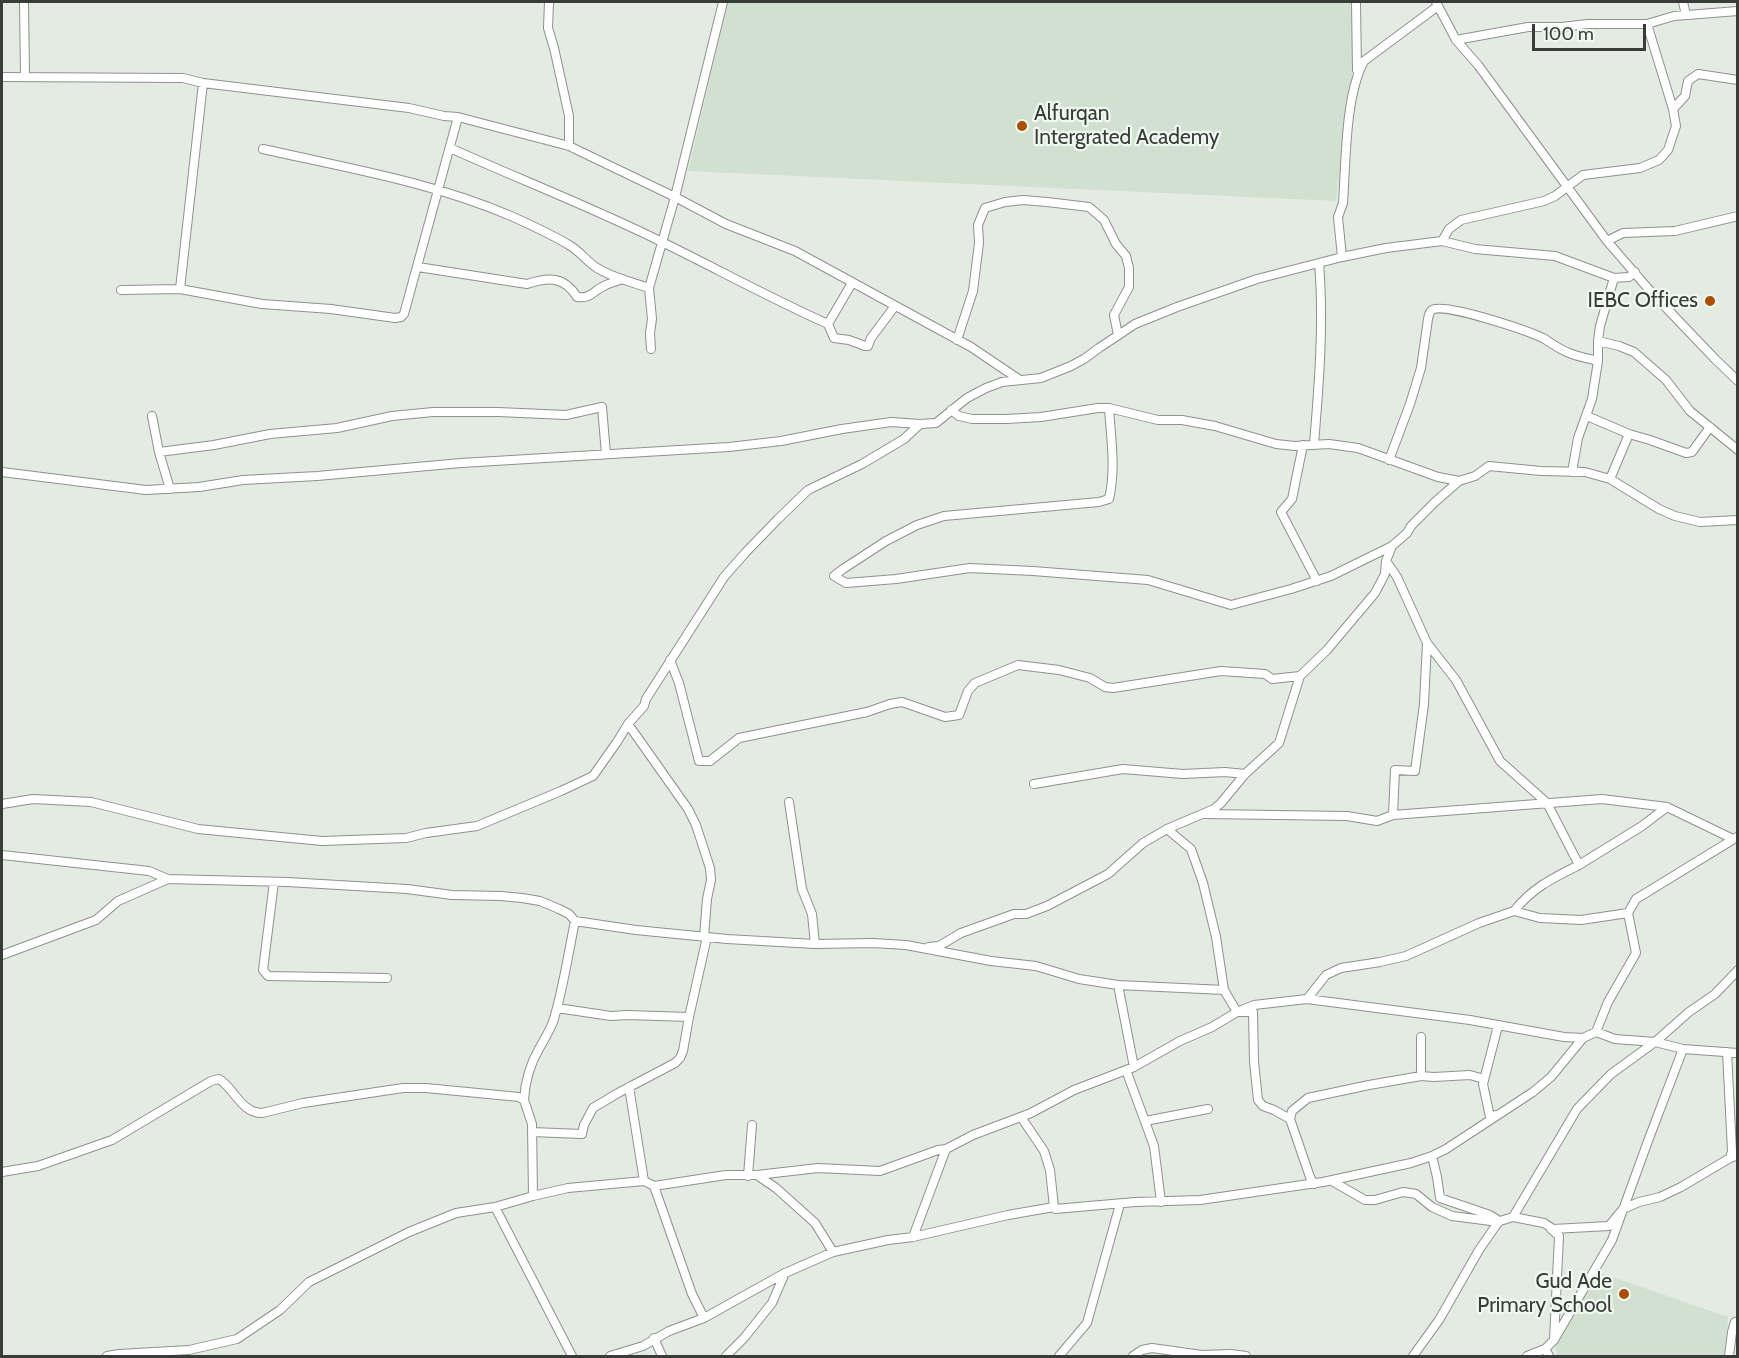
<!DOCTYPE html>
<style>
body{margin:0}
#map{position:relative;width:1739px;height:1358px;overflow:hidden;background:#e3ebe3;font-family:Cabin,sans-serif}
canvas{display:block}
.frame{position:absolute;inset:0;border:3px solid #393c39;pointer-events:none}
.scale{position:absolute;left:1532px;top:24px;width:114px;height:27px;box-sizing:border-box;border:3px solid #393c39;border-top:0;padding-left:8px;font-size:18px;line-height:21px;white-space:nowrap;color:#393c39;-webkit-text-stroke:4px #f0f9f1;paint-order:stroke}
</style>
<div id="map">
<canvas width="1739" height="1358"></canvas>
<div class="frame"></div>
<div class="scale">100 m</div>
</div>
<script>
const context = document.querySelector('canvas').getContext('2d');
context.lineJoin = 'round';
function paint(path, color) { context.fillStyle = color; context.fill(path, 'evenodd'); }
function stroke(path, color, width, dash) { context.strokeStyle = color; context.lineWidth = width; context.lineCap = dash ? 'butt' : 'round'; context.setLineDash(dash || []); context.stroke(path); }
function write(font, color, halo, rows, align = 'center') {
  context.font = font + ' Cabin,sans-serif'; context.lineWidth = 4.5; context.setLineDash([]); context.textBaseline = 'middle'; context.strokeStyle = halo; context.fillStyle = color; for (const [text, x, y, turn = 0] of rows) {
    context.save(); context.translate(x, y); context.rotate((+turn || 0) * Math.PI / 180); context.textAlign = isNaN(turn) ? turn : align; if (halo) context.strokeText(text, 0, 0); context.fillText(text, 0, 0); context.restore();
  }
}
const built = new Path2D(`
 M728,2H1353L1352,81L1336,201L688,171Z
 M1598,1272L1728,1317L1726,1356H1557L1555,1345Z`);
const minor = new Path2D(`
 M24,2L25,76
 M549,2L548,28L554,48L569,116V146
 M1356,2L1357,70
 M1436,2L1456,40L1478,65L1607,241L1652,293L1715,359L1738,381
 M1683,2L1686,15
 M1456,40L1528,27H1562L1588,24H1647L1674,16L1738,11
 M2,77L183,78L203,83L409,108L444,116L458,117L569,146L675,197L726,224L795,251L971,347L1020,380
 M1673,109L1685,96L1688,81L1698,74L1738,80
 M450,148C521,180 594,208 664,243C719,270 772,299 828,324L834,338L849,340L865,346H868L871,338L895,306
 M263,149C347,168 432,182 511,216C531,225 551,234 569,245C580,251 587,262 597,268C613,278 632,282 649,288
 M1442,241L1449,229L1461,220L1544,201L1555,196L1583,175L1640,168L1659,160L1668,150L1676,126L1673,109L1647,24
 M1607,241L1623,233L1675,231L1738,216
 M1342,257L1338,217L1343,203C1346,162 1345,96 1364,61L1438,6
 M418,267L527,284C549,277 564,276 577,297C591,299 593,291 604,286C609,283 617,281 623,279
 M180,289L203,83
 M121,290L180,289L262,304L331,309L395,318L401,317L404,314L458,117
 M828,324L852,283
 M957,340L973,291L979,243L978,225L985,208L1005,202L1023,200L1047,202L1089,207L1104,220L1116,244L1126,256L1129,268V287L1114,315L1118,335
 M1598,341L1619,346L1634,352L1666,380L1690,411L1738,450
 M651,349L650,333L652,319L649,288L675,197L723,2
 M1109,408C1111,439 1116,468 1109,499L1099,502L944,516L917,525L886,541L843,569L834,576L846,583L896,579L970,568L1033,571L1148,580L1231,605L1291,589L1331,576L1392,546
 M951,410L959,416L972,419H1006L1041,417L1098,408H1109L1158,420H1182L1215,426L1276,444L1295,446L1329,444L1358,448L1438,477L1459,481L1475,476L1489,466L1541,471L1585,472L1610,479L1659,509L1675,516L1700,522L1738,520
 M152,416L159,452L170,489
 M1587,416L1629,434L1650,440L1686,453L1692,452L1710,427
 M1314,444C1319,384 1324,323 1319,263
 M1303,445L1292,499L1281,512L1317,581
 M159,452L214,445L270,434L337,428L392,416L433,412H498L566,415L602,407L606,454
 M1389,460L1410,404L1421,368L1428,319C1429,315 1429,312 1432,310C1444,302 1528,331 1543,338C1551,343 1559,349 1567,352C1577,357 1588,358 1598,361
 M2,472L146,490L199,487L243,480L317,476L461,463L729,447L781,441L842,429L891,422L920,424L936,423L967,398L986,388L1002,382L1041,378L1071,366L1084,359L1099,348L1135,324L1177,307L1257,279L1342,257L1386,248L1442,241L1475,249L1555,256L1614,278L1629,277L1635,272
 M1572,472L1578,438L1592,399L1598,361V341L1600,326L1614,278
 M1610,479L1629,434
 M1386,561L1397,577L1427,643L1456,680L1500,761L1547,803L1579,865C1553,878 1532,888 1514,911
 M670,660L679,683L699,761H710L739,738L867,712L890,704L902,702L945,717L959,715L968,691L975,683L1018,665L1059,670L1090,678L1105,687L1113,688L1221,671L1265,674L1272,679L1300,676
 M628,724L688,809L696,825L710,868L711,880L707,899L704,937
 M1034,784L1123,769L1183,774L1225,772L1245,774
 M789,802L802,889L812,914L815,944
 M2,804L33,799L91,802L198,829L322,841L406,838L426,833L477,826L561,791L593,776L617,742L628,724L644,706L646,699L724,577L746,552L778,519L808,490L862,464L904,439L920,424
 M1205,814L1347,816L1377,821L1393,815L1602,799L1667,807L1733,839
 M1393,815L1395,770L1415,771L1424,704L1427,643
 M1167,829L1191,849L1203,883L1209,908L1216,937L1224,990L1237,1012H1253L1254,1062L1258,1100L1263,1106L1274,1110L1290,1119L1310,1177L1314,1184L1317,1183
 M2,855L149,871L168,879L287,882L407,889L452,895L501,896L522,898L540,901L559,909L569,914L575,921L636,930L727,939L815,944L873,943L906,945L991,961L1036,966L1079,979L1118,985L1224,990
 M1579,865L1642,826L1667,807
 M274,882L263,970L268,976L387,978
 M929,947L939,946L961,933L1014,914H1026L1047,906L1108,874L1143,843L1167,829L1214,809L1221,803L1245,774L1279,743L1300,676L1327,650L1375,593L1385,574L1386,561L1392,546L1407,533L1411,526L1435,502L1459,481
 M2,955L96,920L118,901L168,879
 M1118,985L1134,1067
 M1307,999L1326,975L1341,968L1380,962L1406,956L1479,923L1514,911L1540,918L1581,920L1628,913L1636,899L1737,837
 M557,1008L611,1016L627,1015L689,1017
 M1596,1032L1608,1002L1636,953L1628,913
 M1727,1052L1732,1151L1730,1158
 M1126,1070L1154,1146L1161,1202
 M1421,1076V1037
 M629,1087L644,1181
 M524,1100C525,1081 530,1064 540,1047C545,1038 549,1032 553,1022C563,990 568,955 575,921
 M1496,1115L1490,1117L1483,1084L1498,1026
 M1021,1117L1044,1151L1050,1170L1054,1207
 M1290,1119L1292,1111L1308,1098L1369,1085L1421,1076L1434,1077L1470,1075L1484,1079
 M1145,1121L1208,1109
 M532,1132L582,1134L584,1125L593,1108L618,1093L675,1063L680,1058L683,1051L689,1017L707,937
 M1432,1156L1437,1177L1440,1198L1490,1215L1499,1221
 M2,1172L38,1166L112,1140L211,1081L219,1079C235,1089 241,1113 262,1113L303,1103L403,1088H426L519,1097L524,1100L532,1124L533,1196
 M757,1175L776,1188L815,1223L833,1252
 M748,1176L752,1125
 M1332,1181L1365,1200H1375L1403,1192L1416,1194L1432,1207L1452,1216L1491,1221L1497,1224
 M654,1186L692,1294L704,1318
 M495,1207L572,1356
 M1513,1217L1544,1223L1553,1229L1609,1226L1623,1209L1639,1202L1660,1197L1681,1187L1730,1158L1738,1155
 M913,1237L946,1149
 M654,1338L662,1356
 M1554,1340L1612,1240L1648,1141L1683,1049
 M107,1356L119,1354L189,1350L237,1339L280,1310L309,1282L409,1232L456,1213L495,1207L533,1196L568,1188L644,1181L654,1186L726,1175H757L818,1168L880,1171L938,1150L946,1149L973,1135L1031,1113L1074,1090L1134,1067L1180,1041L1212,1027L1237,1012L1254,1005L1307,999L1470,1020L1564,1037L1583,1038L1596,1032L1615,1039L1655,1042L1683,1049L1738,1053
 M610,1356L643,1346L669,1331L704,1318L783,1274L833,1252L888,1240L913,1237L1008,1215L1054,1207L1055,1209L1135,1202L1200,1200L1323,1182L1411,1163L1432,1156L1446,1149L1533,1092L1551,1077L1583,1038
 M726,1356L744,1338L772,1303L785,1273
 M1059,1356L1087,1323L1120,1204
 M1133,1356L1142,1350L1152,1348L1202,1355L1231,1354L1246,1356
 M1413,1356L1439,1320L1479,1250L1497,1224L1500,1221L1513,1217L1577,1109L1611,1074L1655,1042L1689,1012L1715,994L1738,970
 M1527,1356L1545,1349
 M1549,1356L1545,1349L1554,1340L1559,1236L1551,1229
 M1729,1356L1732,1332L1735,1322L1738,1321`);
const markers = [
 [1022,126,6,"#ac4d00"],
 [1710,301,6,"#ac4d00"],
 [1624,1294,6,"#ac4d00"]
];
const poiNames = [
 ["Alfurqan",1034,114,"left"],
 ["Intergrated Academy",1034,138,"left"],
 ["IEBC Offices",1698,301],
 ["Gud Ade",1612,1282],
 ["Primary School",1612,1306]
];
paint(built, '#d2e0d2');
stroke(minor, '#8c938c', 10);
stroke(minor, '#fff', 8);
for (const [x, y, r, color] of markers) { const dot = new Path2D(); dot.arc(x, y, r, 0, 2 * Math.PI); context.fillStyle = color; context.fill(dot); stroke(dot, '#f0f9f1', 2); }
write('21px', '#393c39', '#f0f9f1', poiNames, 'right');
</script>
